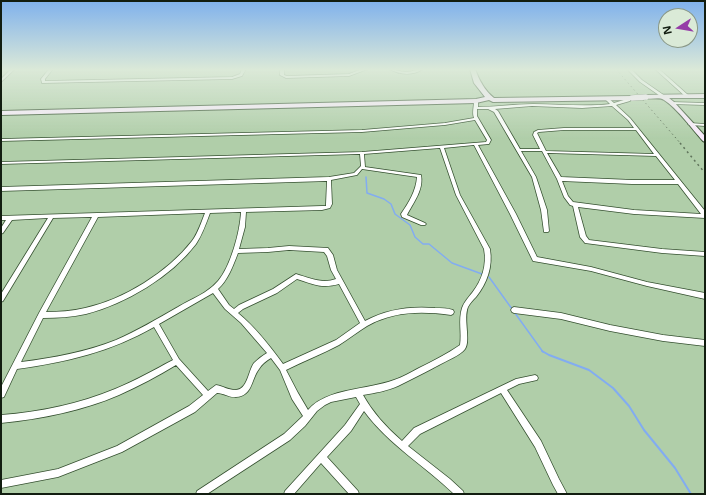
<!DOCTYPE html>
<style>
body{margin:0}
#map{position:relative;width:706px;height:495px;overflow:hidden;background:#b0cea9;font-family:"Noto Sans",sans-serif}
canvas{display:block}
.frame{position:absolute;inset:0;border:2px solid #121d10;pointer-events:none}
.north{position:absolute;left:658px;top:8px;width:40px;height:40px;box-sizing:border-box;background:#daead7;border:1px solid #8a9887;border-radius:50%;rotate:258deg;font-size:11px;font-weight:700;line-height:16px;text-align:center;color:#121d10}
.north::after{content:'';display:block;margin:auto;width:14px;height:18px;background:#953ca7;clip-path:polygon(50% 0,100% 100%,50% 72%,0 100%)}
</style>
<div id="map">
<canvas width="706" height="495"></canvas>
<div class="frame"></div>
<div class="north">N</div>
</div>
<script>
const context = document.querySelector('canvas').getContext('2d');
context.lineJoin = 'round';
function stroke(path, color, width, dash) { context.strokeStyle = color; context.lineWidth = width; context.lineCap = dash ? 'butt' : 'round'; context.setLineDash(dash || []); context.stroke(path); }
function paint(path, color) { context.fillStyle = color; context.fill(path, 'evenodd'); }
const streamFar1 = new Path2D(`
 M366,177L367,193L384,199L391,204L395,214L410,225L415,237L423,244H429L452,263L482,274
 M489,277L543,352`);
const stream = new Path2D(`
 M542,351L549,355L589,370L613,388L629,406L644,430L675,468L691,494`);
const street = new Path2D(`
 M11,69H15L1,82V79Z
 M49,69H53L45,79V81L232,77L240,74L242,69H246L242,76L232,79L42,83L41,79Z
 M280,69H284V75L287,76L349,74L362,69H368L349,76L286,78L280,75Z
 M389,69C395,69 400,72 406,72C412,72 417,69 423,69C412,76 401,75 389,69Z
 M627,69H631L642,80L665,96V98H663L640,82Z
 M655,69H659L688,95V97H686Z
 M628,97H630V101L616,105L630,118L705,211V218L634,214L578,207L586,236L589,240L662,249L705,252V256L662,253L585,243L580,237L573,206L570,205L564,197L557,179L542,151H521L536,177L547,210L549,231L548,232H544L541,210L532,177L494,112L488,109H477V116L491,140L489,144L478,145L516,214L537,257L591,267L647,282L705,293V299L647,286L591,271L533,261L510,214L474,145L444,148L460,195L490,249C493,267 487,283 476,297C473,300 470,303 468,307C463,318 471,341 465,349C461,355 446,361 439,365C426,372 412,379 398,386C387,391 375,393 363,395C373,413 386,427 402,441L414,428L516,379L535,375L537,376L538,378L537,380L519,384L507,390L541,441L559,479L567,494H558L553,485L535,447L501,393L420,434L408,446L450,479L463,491L464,494H454C424,465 389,445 364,411L351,431L327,457L358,491L359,494H349L321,463L294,494H284L285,491L345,425L360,404L356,397L331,402L325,405L317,411L305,426L290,440L207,494H196L197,491L284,434L303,416L292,399L280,370L271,358C266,361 262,364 259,369C251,379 253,396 236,397C229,398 224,393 217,393L195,412L122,452L58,477L1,488V480L58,469L117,446L189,406L203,395L176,365C158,376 139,386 119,395C82,411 41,419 1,423V415C40,412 79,404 115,389C135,381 154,370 173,360L154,327C110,352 67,362 17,369L4,397L1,398V387L39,313L92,217L53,218L3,301L1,302V294L48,218L12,220L3,233L1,234V228L6,220H1V216L322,206H326V204L327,181L1,191V187L329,177L354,173L361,166L360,154L1,164V162L362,152L486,142L487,140L475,120L445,125L362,132L1,141V139L362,130L445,123L474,118C472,113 474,106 474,101L476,100L478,101V107C496,107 515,104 533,104C559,104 585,107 610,104L606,100V98H608L614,103L627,99ZM532,106L582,108L612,106L628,120L634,128H564L538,130L534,132L533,135L540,149H520L498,111L495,109ZM564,130H636L654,154L546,151L537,133L539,132ZM440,148L456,195L484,249C487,265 482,280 472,293C468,298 464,302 462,308C458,320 462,333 460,345C447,354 433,361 419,368C411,372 403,377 394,380C368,390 326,388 308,410L298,393L286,370C304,361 322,354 339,345C349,339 357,332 367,326C394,311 422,311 451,315L453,314L454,312L453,310C447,308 441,308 435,308C410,306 387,309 365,321L337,270L333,255L328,248L289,246L268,248L239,249L245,227L246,212L322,210L330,208L332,204L331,180L357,175L362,169L417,177C416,191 409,202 401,214L402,217L421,225H425L426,224L425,223L407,215C413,203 424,190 421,175L365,167L364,154ZM547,153L656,156L675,180H632L561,177ZM562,181L632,184H678L701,214L634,210L573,202L568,196ZM241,212C240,231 231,266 218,281C208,293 191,299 178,307C157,319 137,331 116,340C86,352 53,358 21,362L43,318C57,318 72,317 86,314C125,304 171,277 196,244C202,235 206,224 210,213ZM205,213C201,223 198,233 192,241C168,272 123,300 85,308C72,311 59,312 46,312L98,217ZM289,250L324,252L327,256L331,270L336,279C322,284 310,278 296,274L273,289L239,305L234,309L229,305L218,289C228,280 233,266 238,253L268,252ZM297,279C312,284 322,289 339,284L360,323L336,340L283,364C270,346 255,327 238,313L243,309L277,293ZM213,293L225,309L241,323L267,353C262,356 258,359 254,363C248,371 248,390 235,390C228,390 223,386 216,385L208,391L179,359L159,324Z
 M671,102L705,103V105L672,104L670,103Z
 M689,123L705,124V126L690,125L688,124Z
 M514,307L561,313L610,325L663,335L705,340V346L663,341L610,331L561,319L514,313L512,312L511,310L512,308Z`);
const secondary = new Path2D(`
 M470,69H475C479,80 485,91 494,98L632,96L635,98L632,100L493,102L489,100L476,103L1,115V111L476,99L485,97L474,83Z
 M705,94V98H669L674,102L705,136V142L703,141C692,129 677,108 664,100C658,96 649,101 643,97L646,95Z`);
const railFar1 = new Path2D(`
 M552,69L553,71
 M616,69L681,144`);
const rail = new Path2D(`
 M680,143L705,173`);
const secondaryBridge = new Path2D(`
 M632,98L646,97`);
stroke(streamFar1, '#82acf1', 1.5);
stroke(stream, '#82acf1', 2);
stroke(street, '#355030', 1.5);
stroke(secondary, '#355030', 2);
paint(street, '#fff');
paint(secondary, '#fbecfe');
stroke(railFar1, '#5f735b', 1, [1.5, 3]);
stroke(rail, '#5f735b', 1.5, [2, 3.5]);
stroke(secondaryBridge, '#355030', 6, []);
stroke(secondaryBridge, '#fbecfe', 5.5);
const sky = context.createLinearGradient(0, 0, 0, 139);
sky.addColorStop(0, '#7fb1ec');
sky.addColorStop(0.5, '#dbe9d8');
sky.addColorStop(1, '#dbe9d800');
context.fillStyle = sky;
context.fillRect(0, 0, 706, 139);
</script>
